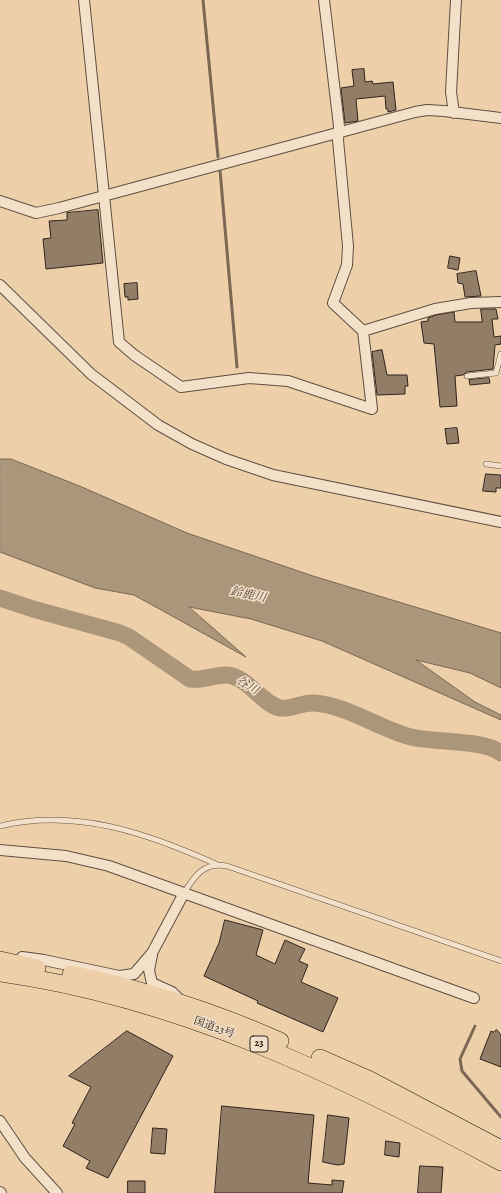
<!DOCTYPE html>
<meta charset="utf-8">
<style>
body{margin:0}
canvas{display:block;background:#edd0aa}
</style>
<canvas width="501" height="1193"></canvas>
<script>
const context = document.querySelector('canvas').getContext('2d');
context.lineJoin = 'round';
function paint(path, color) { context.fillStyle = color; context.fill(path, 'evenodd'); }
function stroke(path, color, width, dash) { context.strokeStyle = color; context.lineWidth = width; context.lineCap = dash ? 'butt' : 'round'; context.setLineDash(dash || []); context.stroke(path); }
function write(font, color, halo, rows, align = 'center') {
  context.font = font + ' Alegreya,"Noto Serif JP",serif'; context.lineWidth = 3; context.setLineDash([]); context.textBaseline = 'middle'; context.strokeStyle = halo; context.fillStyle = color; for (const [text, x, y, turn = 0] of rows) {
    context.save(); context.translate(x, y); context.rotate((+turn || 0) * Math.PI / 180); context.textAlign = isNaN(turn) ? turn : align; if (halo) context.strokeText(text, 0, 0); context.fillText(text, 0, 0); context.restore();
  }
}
const water = new Path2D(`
 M0,459H11L82,487L187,533L313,576L501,633V688L470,673L416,660L475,702L501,715V720L322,641L251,619L189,607L246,657L134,595L95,588L0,552Z`);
const stream = new Path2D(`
 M203,0L218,157
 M220,170L237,367
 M475,1026L460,1059L462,1071L501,1117`);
const river = new Path2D(`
 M0,598L33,609L120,633L129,637L190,679C203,681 214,675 226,675C248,676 260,703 280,708C290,710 303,702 314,703C346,705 380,729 411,737C436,743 481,739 501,753`);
const building = new Path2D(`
 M364,69L365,82L372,81L373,84L393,82L396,110L388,112V109H386L385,96L356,99L358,121L345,123L341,88L354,86L352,70Z
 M98,210L103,263L46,269L43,239L51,238L49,221L67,220V213Z
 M450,256L460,258L458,270L448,268Z
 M476,271L481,296L465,297L463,284L458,283L457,274Z
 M137,283L138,299L128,300V297H125L124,284Z
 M481,309H496L498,319H492L494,337L501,336V344L495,345L493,369L467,372L463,375L455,376L457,406L440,407L434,344L424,343L421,322L428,321V318L436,315L454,312L455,322H482Z
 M382,350L387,375H407L408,386H405V394L377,395L372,352Z
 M489,378L490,383L470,385L469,380Z
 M457,428L459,443L447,444L445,429Z
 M486,474L501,475V488H496V492L483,491Z
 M225,920L263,930L256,955L275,964L285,940L305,949L299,961L308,965L301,982L338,998L323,1032L257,1003L258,1001L204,976L219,943Z
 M497,1030L501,1035V1067L480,1059L491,1031L493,1032Z
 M127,1031L173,1056L108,1178L86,1168L90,1161L63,1146L75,1124L72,1123L91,1087L69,1076Z
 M222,1106L314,1115L308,1183L332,1185V1180L344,1181L342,1193H215Z
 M328,1115L349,1118L344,1164L337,1165L323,1162Z
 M153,1128L167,1129L165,1154L151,1153Z
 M386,1141L400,1143L399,1157L385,1155Z
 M420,1166L443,1167L441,1193H418Z
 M128,1181H145V1193H128Z`);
const service = new Path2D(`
 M467,376L496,373L501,354
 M486,464L501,466
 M0,826C76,808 147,833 216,864
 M184,893C195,875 204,862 227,866L501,961`);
const minor = new Path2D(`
 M84,0L119,342L134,355L181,387L249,378L288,381L372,409L363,331L333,303L347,265L348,246L338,140L339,126L324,0
 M454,113L451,92L456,0
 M0,201L36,213L59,208L415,112L427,110L444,111L501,118
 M0,285L91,374L158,425L192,444L226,459L273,475L501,522
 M363,331L435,309L471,303L501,302
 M0,850L66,856L109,866L474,998
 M152,955L149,970L152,983L172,992L179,999
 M22,957L44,960L119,976L134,974L152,953L184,893
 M0,1121L25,1158L57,1193
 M0,1192L1,1193`);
const trunk = new Path2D(`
 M0,960L37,968
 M0,973C179,998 343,1077 501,1162
 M71,974C142,989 213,1011 280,1041
 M320,1058L370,1080L501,1149`);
const shields = [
 [259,1044,18]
];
const shieldNames = [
 ["23",259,1044]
];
const streetNames = [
 ["国道23号",214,1028,20]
];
const waterNames = [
 ["鈴鹿川",248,595,12],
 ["谷川",247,686,30]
];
paint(water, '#ac967a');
stroke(water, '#7a6855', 1);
stroke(stream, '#7a6855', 3);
stroke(river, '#ac967a', 17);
paint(building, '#927d66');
stroke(building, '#2f241d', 1);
stroke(service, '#5e4f40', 6);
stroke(minor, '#5e4f40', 12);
stroke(trunk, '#2f241d', 18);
stroke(service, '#f3e0c8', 5);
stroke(minor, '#f3e0c8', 10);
stroke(trunk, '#edd0aa', 17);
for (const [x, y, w] of shields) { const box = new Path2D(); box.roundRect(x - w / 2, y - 8, w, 16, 3); context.fillStyle = '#f3e0c8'; context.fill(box); stroke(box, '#2f241d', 1); }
write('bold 10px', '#2f241d', null, shieldNames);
write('11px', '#2f241d', '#f3e0c8', streetNames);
write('italic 12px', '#544639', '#f3e0c8', waterNames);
</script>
